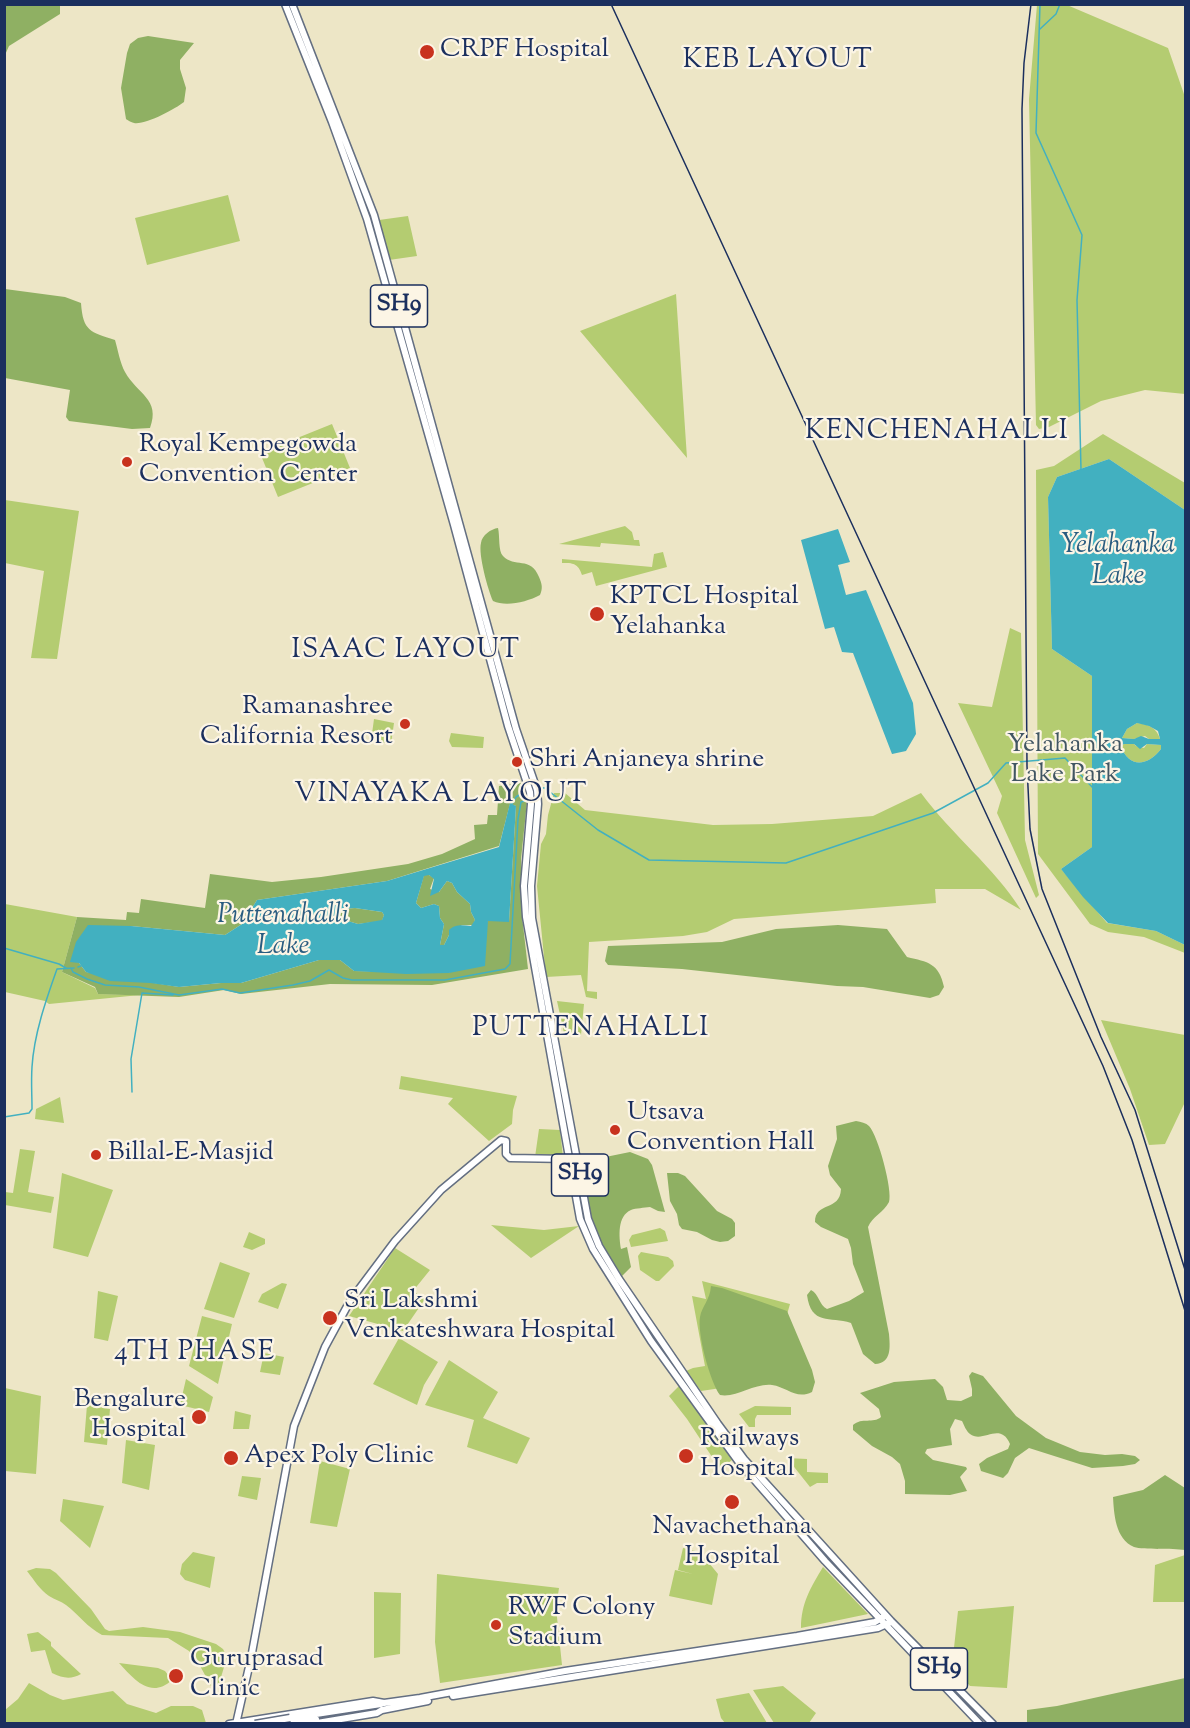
<!DOCTYPE html>
<style>
body{margin:0}
#map{position:relative;width:1190px;height:1728px;overflow:hidden;background:#ede6c6;font-family:"Sorts Mill Goudy",serif}
canvas{display:block}
.frame{position:absolute;inset:0;border:6px solid #1b2f5e;pointer-events:none}
</style>
<div id="map">
<canvas width="1190" height="1728"></canvas>
<div class="frame"></div>
</div>
<script>
const context = document.querySelector('canvas').getContext('2d');
context.lineJoin = 'round';
function paint(path, color) { context.fillStyle = color; context.fill(path, 'evenodd'); }
function stroke(path, color, width, dash) { context.strokeStyle = color; context.lineWidth = width; context.lineCap = dash ? 'butt' : 'round'; context.setLineDash(dash || []); context.stroke(path); }
function write(font, color, halo, rows, align = 'center') {
  context.font = font + ' "Sorts Mill Goudy",serif'; context.lineWidth = 4.5; context.setLineDash([]); context.textBaseline = 'middle'; context.strokeStyle = halo; context.fillStyle = color; for (const [text, x, y, turn = 0] of rows) {
    context.save(); context.translate(x, y); context.rotate((+turn || 0) * Math.PI / 180); context.textAlign = isNaN(turn) ? turn : align; if (halo) context.strokeText(text, 0, 0); context.fillText(text, 0, 0); context.restore();
  }
}
const green = new Path2D(`
 M1037,5H1067L1168,48L1185,97V394L1145,390L1101,401L1049,427L1039,429L1036,425L1029,99Z
 M228,195L240,241L147,265L135,218Z
 M408,216L417,256L389,260L379,220Z
 M676,294L687,458L580,331Z
 M332,424L350,468L278,497L260,453Z
 M1103,434L1185,483V510L1109,459L1057,477L1048,497L1052,649L1092,676V847L1061,869L1107,923L1156,931L1185,945V953L1144,937L1108,932L1090,924L1038,854L1036,470L1054,466Z
 M5,500L79,511L57,659L31,658L44,571L5,563Z
 M625,526L632,532L634,540H639L640,546L601,543L600,547L559,544Z
 M663,552L667,567L596,586L592,572L582,575C578,563 573,563 562,563V559L652,567L654,554Z
 M1010,628L1021,633L1025,840L1039,895L1036,898L997,813L1002,796L958,703L992,707Z
 M374,719L394,723L391,744L371,741Z
 M1137,723C1148,724 1157,728 1160,739H1149L1145,736L1134,739L1122,738L1127,729Z
 M451,733L484,737L483,748L452,747L449,741Z
 M1124,744H1134L1136,746L1144,748L1147,744L1161,745V749C1148,766 1129,769 1121,746Z
 M554,793H565L585,810L713,825L772,824L873,816L921,793C952,835 994,867 1021,910L985,889H935L936,903L734,919L707,932L683,936L589,942L587,991L597,992V999L586,997L581,975L546,977L537,886L541,844L546,834L548,815Z
 M5,904L77,917L62,972L95,988L98,994L140,995L49,1004L45,1001L5,992Z
 M557,1001L584,1004L581,1035L564,1033Z
 M1101,1020L1185,1035V1102L1165,1144L1149,1145L1130,1089Z
 M401,1076L517,1096L513,1110L512,1124L489,1141L448,1104L453,1098L399,1089Z
 M60,1097L64,1123L35,1119L36,1109Z
 M539,1129L560,1130L563,1157H535Z
 M20,1149L35,1151L28,1192L54,1197L51,1213L5,1205V1192L13,1193Z
 M62,1173L113,1190L88,1257L53,1248Z
 M491,1225L544,1230L579,1226L531,1258Z
 M660,1228L665,1231L668,1241L631,1247L629,1240L632,1235Z
 M249,1232L265,1239V1244L252,1250L243,1247Z
 M395,1248L430,1270L413,1291L425,1299L403,1331L349,1316Z
 M641,1252L668,1257L673,1261L674,1266L659,1281H656L640,1270L638,1256Z
 M220,1262L250,1273L234,1318L204,1309Z
 M702,1281L790,1304L768,1381L701,1391L686,1371L693,1368L705,1366L692,1296L706,1299Z
 M282,1283L287,1284L278,1309L258,1302L262,1294Z
 M98,1291L118,1296L108,1341L94,1338Z
 M202,1316L232,1324L218,1384L189,1366Z
 M399,1338L438,1362L424,1385L417,1405L373,1384Z
 M264,1353L284,1357L280,1375L260,1372Z
 M449,1360L498,1392L483,1418L530,1438L517,1464L467,1447L474,1420L425,1405Z
 M186,1379L213,1397L209,1412L180,1405Z
 M682,1383L732,1460L720,1469L687,1419L669,1396Z
 M5,1388L41,1396L36,1474L5,1471Z
 M87,1405L110,1409L107,1445L84,1442Z
 M755,1406L791,1407V1415H757L755,1419V1427H749L739,1414Z
 M235,1411L251,1415L249,1429H233Z
 M126,1440L155,1445L149,1490L122,1483Z
 M787,1458L807,1459V1472L828,1473V1483H817L810,1487Z
 M320,1461L350,1469L337,1527L310,1523Z
 M242,1476L261,1478L257,1500L238,1496Z
 M63,1499L104,1506L90,1548L60,1521Z
 M683,1548L700,1552L718,1574L712,1605L669,1596L675,1570L693,1574L678,1570Z
 M193,1552L215,1557L210,1588L185,1580L180,1574L182,1564Z
 M1185,1555V1602H1153L1155,1565Z
 M823,1567L868,1614L801,1628C801,1603 811,1587 823,1567Z
 M36,1568L50,1569L56,1573L91,1609L105,1629L109,1631L143,1627L180,1632L216,1644L223,1649L227,1657L219,1684L215,1688L211,1686L199,1664L189,1651L168,1638L102,1635C87,1627 79,1615 66,1605C61,1601 55,1600 49,1596C40,1590 34,1580 27,1571Z
 M437,1574L559,1588L556,1608L562,1665L440,1683L435,1642Z
 M374,1592L401,1593L400,1654L374,1658Z
 M1014,1606L1007,1688L970,1686L952,1666L958,1611Z
 M38,1632L51,1642V1646L81,1674C70,1680 63,1678 52,1673L45,1650L31,1652L27,1634Z
 M119,1663L158,1668L165,1671L172,1680C150,1700 133,1678 119,1663Z
 M29,1683L50,1695L63,1700L113,1691L127,1704L156,1713L171,1706H193L202,1710L206,1723H5V1710L18,1699Z
 M783,1686L816,1713L809,1723H774L753,1690Z
 M749,1693L767,1723H725L721,1718L716,1699Z`);
const forest = new Path2D(`
 M5,4L60,5V14L9,46L5,55Z
 M148,36L194,43L180,60V69L186,88L184,102C175,109 146,125 134,123C133,123 127,120 126,119L121,88L127,53L130,44L138,38Z
 M5,289L65,297L81,303C83,331 90,332 115,340C118,350 120,363 125,372C137,394 161,399 150,428L132,429L69,421L66,417L70,390L5,378Z
 M498,528C500,536 498,551 503,556C514,568 531,556 539,577C542,584 543,588 540,595C527,602 506,607 493,601C488,590 478,554 481,543C482,535 491,529 498,528Z
 M521,783L527,802L521,859L522,916L528,969L432,985L330,984L241,994L224,990L179,997L98,994L95,987L62,972L77,917L126,920L127,912L139,913L141,899L205,908L210,874L272,882L321,877L408,864L442,854L475,839L474,825L487,824L488,815H497L499,786ZM510,804L516,806L509,921H488L449,973L354,971L340,960H319L241,983H221L179,987L86,972L79,963L131,926L225,935L242,924L257,900L387,881L499,846Z
 M424,875H429L434,878L430,889L439,892L447,881L452,883L457,892L470,904L471,912L475,920L473,925H462L449,935L444,945H440L444,924L440,918L439,906L434,904L421,908L416,903Z
 M355,908L382,912L384,915L382,921L358,924L341,919L338,913L343,909Z
 M838,925L887,929L907,957C928,962 939,963 944,987L939,995L930,998L863,987L837,986L682,969L608,965L605,961L608,946L722,942L776,929Z
 M856,1121C861,1122 866,1123 869,1126C878,1135 893,1191 889,1202C884,1212 872,1217 868,1227L889,1334C890,1347 892,1363 875,1364L863,1354L851,1323C830,1316 811,1326 807,1295L811,1290C819,1294 819,1305 827,1309L849,1301L864,1292L853,1264L851,1248L848,1239L821,1227L815,1222C815,1201 840,1212 841,1189L830,1175L828,1166L837,1139L836,1126Z
 M630,1152L648,1159L652,1165L665,1212L658,1211L650,1207C644,1208 636,1208 631,1210C617,1216 619,1237 621,1249L627,1247L631,1267L622,1276L602,1244L591,1217L581,1162Z
 M667,1173H678L685,1176L717,1211L732,1219L735,1223V1236L728,1241L720,1242L712,1240L697,1232L682,1229L679,1225L677,1214L670,1201Z
 M711,1286L722,1288L787,1311L812,1370L815,1382L812,1392C796,1400 787,1387 772,1385C754,1383 737,1398 720,1395C710,1382 697,1333 700,1317C702,1306 710,1300 711,1286Z
 M972,1372L983,1376L1016,1416L1046,1438L1080,1452L1105,1455L1122,1454L1135,1456L1140,1460L1135,1464L1123,1466L1092,1468L1029,1448L1015,1458L1008,1473L1003,1478L981,1471L979,1464L987,1458L1008,1449L1010,1444C1000,1421 983,1444 970,1434C966,1431 964,1425 962,1421L955,1419L950,1429L952,1445L927,1449L925,1453L933,1460L966,1467L967,1469L960,1477L967,1491L950,1495L905,1494V1481L900,1464L892,1457L872,1446L853,1430V1425C862,1417 873,1424 881,1417L879,1409L860,1393L894,1382L935,1379L943,1387L947,1400L961,1401L972,1396V1389L969,1376Z
 M1165,1475L1185,1488V1550C1172,1548 1144,1550 1134,1547C1115,1539 1114,1513 1113,1497L1143,1490Z
 M1185,1678V1723H1027V1710L1057,1706Z`);
const water = new Path2D(`
 M1109,459L1185,510V945L1156,931L1108,923L1083,897L1061,869L1092,847V676L1052,649L1048,497L1057,477ZM1137,723L1149,726L1158,731L1160,739H1149L1141,736L1134,739L1122,738L1127,729ZM1124,744H1134L1140,749L1147,744L1161,745V749C1148,766 1129,769 1121,746Z
 M838,529L850,562L838,565L846,595L866,590L913,703L916,734L906,751L892,754L853,653L842,652L834,627L825,629L801,540Z
 M510,803L516,806L509,922L488,921L485,966L449,973L406,974L354,971L340,960H319L241,983H221L179,987L150,983L110,981L86,972L79,963L70,962L76,942L88,925L131,926L225,935L242,924L257,900L387,881L499,847ZM429,875L434,879L430,896L439,892L447,881L452,883L457,892L470,904L471,912L475,920L471,926C463,925 455,924 449,930V935L444,945H440L444,924L440,918L439,906L434,904L421,908L416,903L424,876ZM355,908L382,912L384,915L382,920L358,924L341,919L338,913L343,909Z`);
const stream = new Path2D(`
 M1040,4L1036,133L1082,235L1077,300L1081,470
 M1040,29L1056,14L1060,4
 M538,788H545L598,830L649,860L786,863L933,813L988,783L1006,763L1065,758L1093,788
 M512,804L516,797L527,790
 M4,948L59,964L66,968
 M78,967L81,966
 M71,968L73,972L87,979L105,985L139,987L179,995L222,989L240,993L293,985L310,981L329,970L343,978L352,980H445L505,969L510,964L518,819L521,802L525,801L522,792
 M132,1092L131,1059L142,993L173,995
 M4,1117L29,1113L32,1109C32,1095 31,1081 32,1067C34,1034 46,1000 57,969L74,968`);
const major = new Path2D(`
 M285,4L332,122L367,219L454,525L508,726L530,792L531,804L524,886L526,917L580,1219L593,1249L651,1341L738,1461L825,1561L980,1724
 M292,4L374,215L516,729L537,790L538,804L531,886L532,918L588,1219L599,1246L619,1279L718,1424L744,1459L891,1621L993,1724
 M453,1696L878,1628L889,1623
 M290,1718L381,1704
 M229,1724L373,1701L384,1703L420,1698L565,1671L797,1636L875,1622L883,1617
 M236,1724L251,1658L294,1426L325,1347L350,1301L395,1241L441,1190L501,1140L506,1141V1154L510,1158L569,1159
 M287,1724L316,1719
 M311,1724L377,1713L382,1710L428,1701`);
const rail = new Path2D(`
 M611,4L1103,1066L1132,1140L1186,1314
 M1031,4L1024,63L1022,109L1027,766L1030,829L1042,889L1101,1037L1135,1110L1186,1273`);
const majorBridge = new Path2D(`
 M255,1724L290,1718`);
const markers = [
 [427,52,8,"#c8321e"],
 [127,462,6,"#c8321e"],
 [597,614,8,"#c8321e"],
 [405,724,6,"#c8321e"],
 [517,762,6,"#c8321e"],
 [615,1130,6,"#c8321e"],
 [96,1155,6,"#c8321e"],
 [330,1318,8,"#c8321e"],
 [199,1417,8,"#c8321e"],
 [686,1456,8,"#c8321e"],
 [231,1458,8,"#c8321e"],
 [732,1502,8,"#c8321e"],
 [496,1625,6,"#c8321e"],
 [176,1676,8,"#c8321e"]
];
const shields = [
 [399,306,57],
 [580,1175,57],
 [939,1669,57]
];
const shieldNames = [
 ["SH9",399,306],
 ["SH9",580,1175],
 ["SH9",939,1669]
];
const poiNames = [
 ["CRPF Hospital",440,52],
 ["Royal Kempegowda",139,447],
 ["Convention Center",139,477],
 ["KPTCL Hospital",610,599],
 ["Yelahanka",610,629],
 ["Ramanashree",393,709,"right"],
 ["California Resort",393,739,"right"],
 ["Shri Anjaneya shrine",529,762],
 ["Utsava",627,1115],
 ["Convention Hall",627,1145],
 ["Billal-E-Masjid",108,1155],
 ["Sri Lakshmi",344,1303],
 ["Venkateshwara Hospital",344,1333],
 ["Bengalure",186,1402,"right"],
 ["Hospital",186,1432,"right"],
 ["Railways",700,1441],
 ["Hospital",700,1471],
 ["Apex Poly Clinic",244,1458],
 ["Navachethana",732,1529,"center"],
 ["Hospital",732,1559,"center"],
 ["RWF Colony",508,1610],
 ["Stadium",508,1640],
 ["Guruprasad",190,1661],
 ["Clinic",190,1691]
];
const parkNames = [
 ["Yelahanka",1065,747],
 ["Lake Park",1065,777]
];
const neighbourhoodNames = [
 ["KEB LAYOUT",778,62],
 ["KENCHENAHALLI",937,433],
 ["ISAAC LAYOUT",406,652],
 ["VINAYAKA LAYOUT",441,796],
 ["PUTTENAHALLI",591,1030],
 ["4TH PHASE",195,1354]
];
const waterNames = [
 ["Yelahanka",1118,547],
 ["Lake",1118,578],
 ["Puttenahalli",283,917],
 ["Lake",283,948]
];
paint(green, '#b4cc71');
paint(forest, '#8fb063');
paint(water, '#42b0c0');
stroke(stream, '#42b0c0', 1.5);
stroke(major, '#646f82', 9);
stroke(major, '#fff', 6);
stroke(rail, '#1b2f5e', 1.5);
stroke(majorBridge, '#646f82', 9, []);
stroke(majorBridge, '#fff', 6);
for (const [x, y, r, color] of markers) { const dot = new Path2D(); dot.arc(x, y, r, 0, 2 * Math.PI); context.fillStyle = color; context.fill(dot); stroke(dot, '#fcf5e5', 2); }
for (const [x, y, w] of shields) { const box = new Path2D(); box.roundRect(x - w / 2, y - 21, w, 42, 4.5); context.fillStyle = '#fcf5e5'; context.fill(box); stroke(box, '#1b2f5e', 1.5); }
write('bold 24px', '#1b2f5e', null, shieldNames);
write('26px', '#1b2f5e', '#fcf5e5', poiNames, 'left');
write('26px', '#415663', '#fcf5e5', parkNames);
context.letterSpacing = '1.5px';
write('27px', '#1b2f5e', '#fcf5e5', neighbourhoodNames);
context.letterSpacing = '0px';
write('italic 27px', '#295c80', '#fcf5e5', waterNames);
</script>
